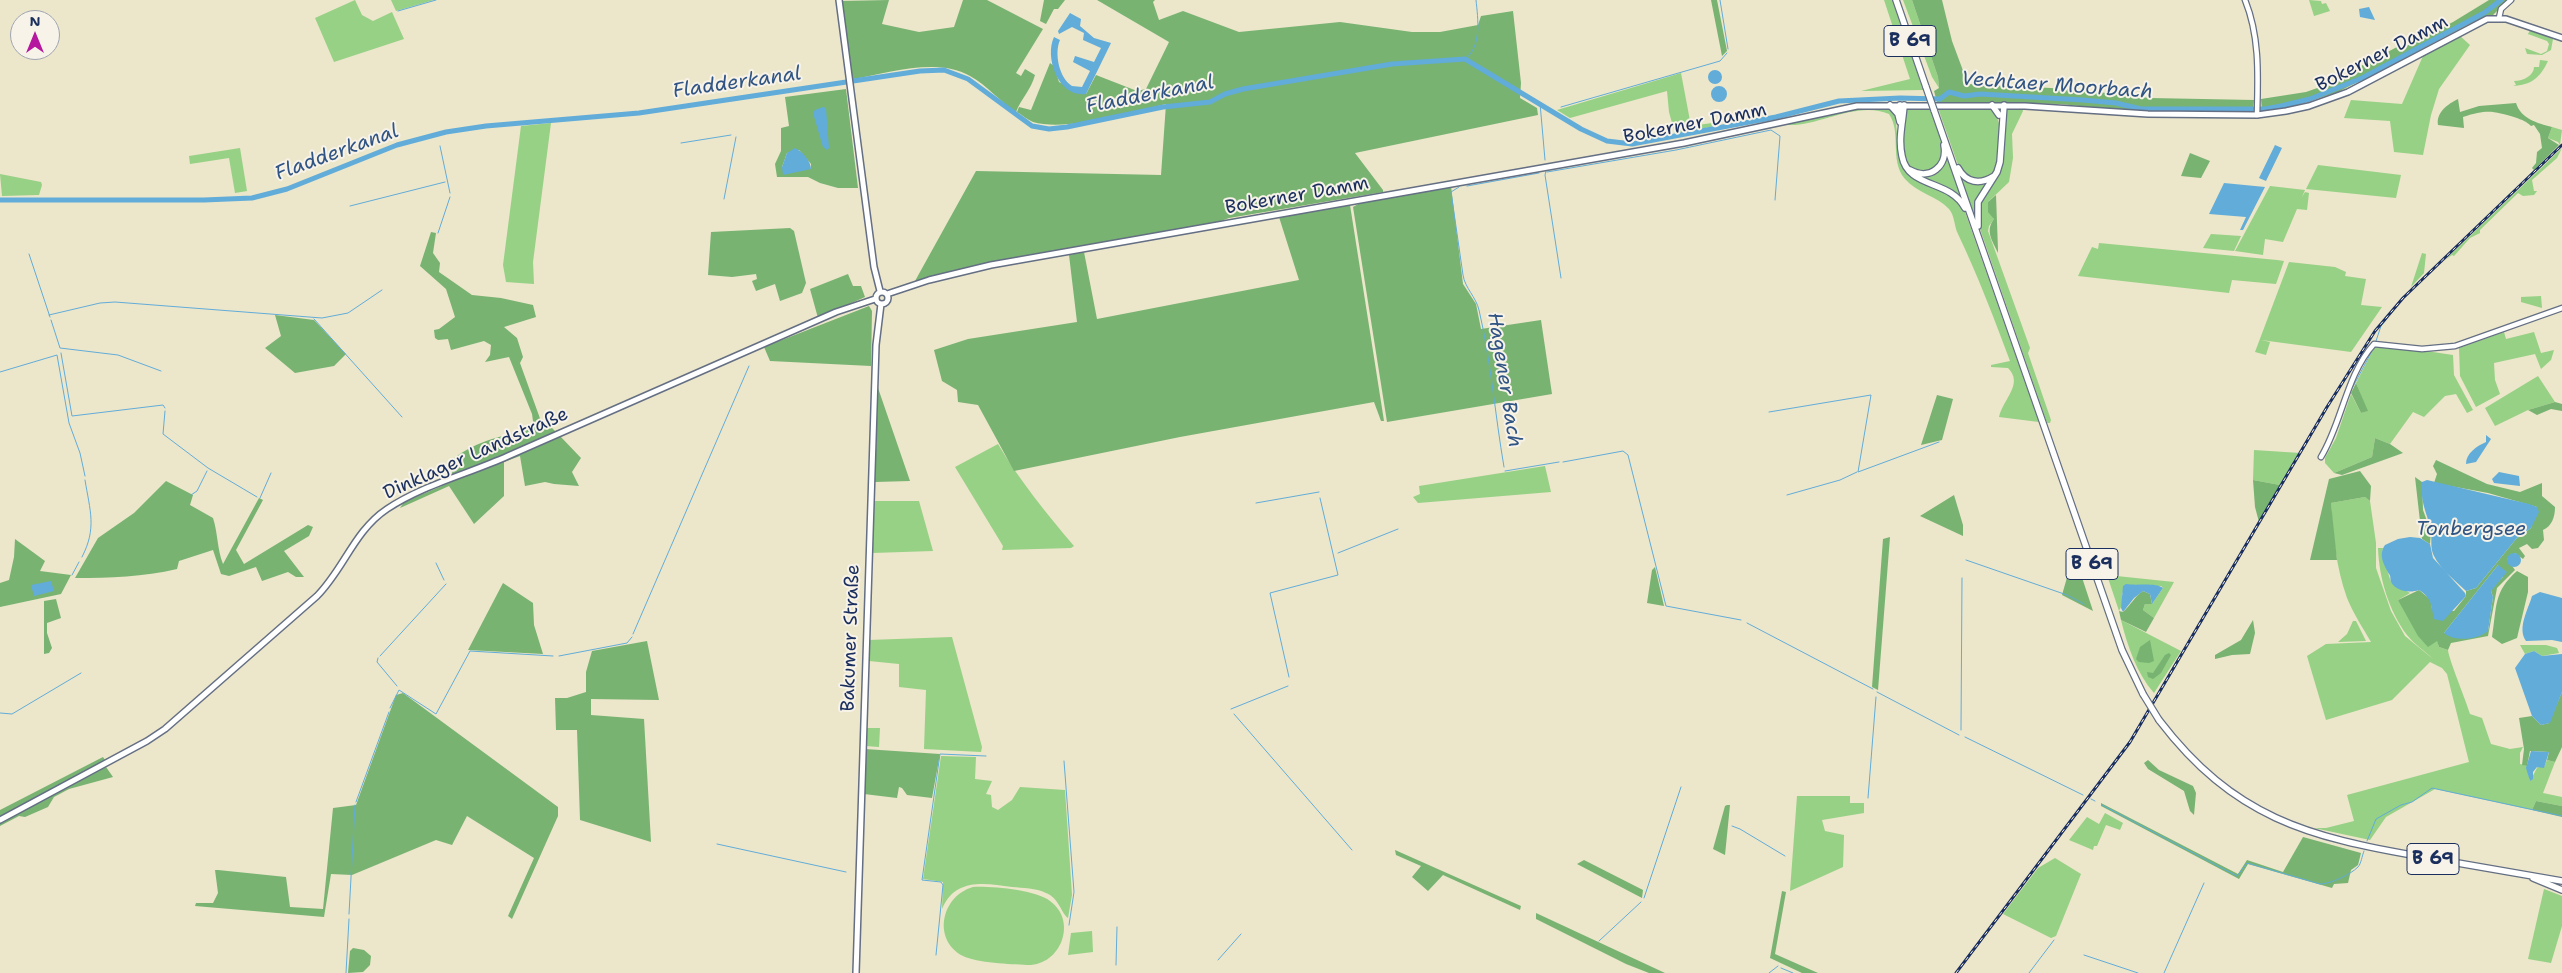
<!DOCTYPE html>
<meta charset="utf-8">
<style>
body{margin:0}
#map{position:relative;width:2562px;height:973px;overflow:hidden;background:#ece6ca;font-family:"Shantell Sans",sans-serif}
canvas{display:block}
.north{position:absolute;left:10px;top:10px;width:50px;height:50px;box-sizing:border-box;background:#f7f3e8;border:1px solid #9fa5b1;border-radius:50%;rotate:0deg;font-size:14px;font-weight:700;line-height:20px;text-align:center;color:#1b2f5e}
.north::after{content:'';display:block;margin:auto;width:18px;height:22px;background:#b5179e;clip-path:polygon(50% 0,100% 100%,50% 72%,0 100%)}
</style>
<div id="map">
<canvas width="2562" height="973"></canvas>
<div class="north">N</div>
</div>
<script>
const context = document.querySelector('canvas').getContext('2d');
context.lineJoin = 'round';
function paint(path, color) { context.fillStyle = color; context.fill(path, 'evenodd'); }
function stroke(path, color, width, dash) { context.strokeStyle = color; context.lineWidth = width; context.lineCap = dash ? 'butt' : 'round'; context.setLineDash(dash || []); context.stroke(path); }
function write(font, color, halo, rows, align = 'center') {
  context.font = font + ' "Shantell Sans",sans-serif'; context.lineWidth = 4; context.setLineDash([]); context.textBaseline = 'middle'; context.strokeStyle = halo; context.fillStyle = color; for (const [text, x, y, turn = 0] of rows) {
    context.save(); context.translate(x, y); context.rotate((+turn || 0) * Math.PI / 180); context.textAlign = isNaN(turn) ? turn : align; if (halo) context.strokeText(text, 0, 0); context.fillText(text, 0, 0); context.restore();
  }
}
const green = new Path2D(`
 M355,0L362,15L373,21L392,12L404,39L334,62L315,18Z
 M391,0H434L396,11Z
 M1884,0H1893L1923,90L1861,91L1910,79Z
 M1903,0H1912L1938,77L1939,88L1932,77Z
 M2309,0L2321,1L2322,4L2326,3L2330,11L2314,16Z
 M2530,30L2553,39L2551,50L2542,55L2527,54L2525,48L2541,54L2547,51L2549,44L2547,41L2528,34L2527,36Z
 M2460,36L2470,45L2439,89L2431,115L2423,155L2394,152L2390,121L2344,118L2351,100L2402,104L2423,56Z
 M2540,60L2548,61C2540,78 2531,85 2513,86L2516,85L2514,81C2524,81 2534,75 2534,67H2539Z
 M1681,73L1691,126L1719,122L1720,125L1675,134L1669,112L1667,91L1570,118L1557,110Z
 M1956,107L1992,110C2004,120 2002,157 1995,170C1986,188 1965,177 1958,165L1938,108H1950L1951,110Z
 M1862,108L1890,109L1895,113L1899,154L1907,173L1918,181L1941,188L1963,206L2039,422L1999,417C2003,399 2024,384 2008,368L1991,367V365L2010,361C1994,318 1978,276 1958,234C1954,226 1955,216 1949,209C1937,196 1917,193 1905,179C1889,160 1902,133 1889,114C1857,100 1818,127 1787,125L1788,123Z
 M1912,108L1930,109C1934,123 1950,150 1939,164C1937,167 1930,170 1926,172L1910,167L1903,150L1905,111Z
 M2009,108L2015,110V108H2022L2023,111L2012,134L2013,158L2009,182L1988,202L1994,219L1989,226L1988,231L2030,348L2028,353L2051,420L2050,423H2047L1979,226L1981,199L1998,175L2006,111Z
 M551,123L533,262L534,284L506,282L503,265L521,126Z
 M2552,127L2562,130L2560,145L2558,142L2548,138Z
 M240,148L247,191L235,193L229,158L190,164L189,156Z
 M2562,148L2557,158L2532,180L2534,191H2537L2534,195L2523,196L2518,193L2480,230V233L2470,238L2454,256L2452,255L2445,260Z
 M1947,152L1963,199L1947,187L1915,174L1930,175Z
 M2318,165L2401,175L2396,198L2306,189Z
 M0,174L41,182L42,185L39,195L2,196Z
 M1959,175L1967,181H1990L1979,196L1975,218Z
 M2270,186L2305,190L2302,197L2305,192L2309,193L2307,210L2297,209L2283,242L2265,239L2263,255L2235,251Z
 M2211,234L2241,236L2234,251L2203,248Z
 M2099,243L2277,260L2284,261L2276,284L2232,280L2229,293L2078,276L2092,247L2098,249Z
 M2422,253L2426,254L2424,273L2411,287Z
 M2289,262L2335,267L2346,272L2345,276L2366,279L2361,305L2382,307L2351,352L2261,340L2270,342L2266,355L2255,352Z
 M2541,296L2542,308L2521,302V297Z
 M2504,332L2506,339L2534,332L2541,353L2554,350L2551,360L2541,369L2535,354L2494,363L2495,380L2500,394L2476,407L2460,376L2459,348Z
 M2379,344L2453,355L2454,375L2473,410L2467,413L2456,394L2445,396L2424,417L2413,412L2390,444L2375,438L2372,457L2334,473L2325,463V458L2336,438L2351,394L2361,413L2367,411L2356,383L2375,346Z
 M2538,376L2555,402L2528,410L2495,426L2485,408Z
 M998,444C1020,481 1046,513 1074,546L1071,548L1002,550L1003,546L955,467Z
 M2254,450L2300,453L2280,485L2253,480Z
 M1545,466L1551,492L1418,503L1413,497L1420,494L1419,486Z
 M2365,497L2370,501L2376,543V568L2391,611L2405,636L2433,659C2425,651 2414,644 2407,635C2389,611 2379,578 2378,548H2383L2382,554L2391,582L2410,593L2398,600L2437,640L2439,647L2448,650C2448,657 2467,703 2470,714L2482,718L2491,744L2510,749L2523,747L2520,753V764L2527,766L2530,781L2538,766L2544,767L2547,760L2555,762L2543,793L2562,797V806L2536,801L2532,810L2435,789L2386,817L2370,840L2314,828H2326L2354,821L2347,795L2469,762L2447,674L2442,668L2430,662L2392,700L2326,720L2307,656L2326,644L2371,642C2363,628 2353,613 2347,598C2336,567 2333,535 2331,503Z
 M874,501H919L933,551L872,553Z
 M2107,575L2174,582L2154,618L2143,610L2145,604H2152L2163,588L2161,586H2138L2122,593L2123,603L2119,611Z
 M2121,620L2181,651L2154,693C2137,674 2127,645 2121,620Z
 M2353,621H2356L2366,641L2338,642L2347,634Z
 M952,637L982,747L981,752L924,749L926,690L899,687V664L869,661V640Z
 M2520,645H2546L2557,648L2559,653L2542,656L2534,651L2525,654Z
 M866,728H880L879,747L865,746Z
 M941,756L976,757L975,779L992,781L986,794L991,795L992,807L998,810L1012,800L1020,787L1065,790L1072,895L1068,918C1061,913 1059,898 1046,893C1036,888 1023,888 1012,887C984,883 955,878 942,909L943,882L923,879Z
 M1797,796H1850V803H1864V813L1822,820L1825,831L1844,835L1843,867L1790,891Z
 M2105,813L2123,823L2120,830L2106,825L2097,846H2094L2093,850L2069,840L2087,817L2099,824Z
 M2055,858L2081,874L2056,936L2051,938L2003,914L2038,868Z
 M973,887C991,886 1036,890 1050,901C1078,921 1061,966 1027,965C1011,964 977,963 963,956C932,940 941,896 973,887Z
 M2544,889L2562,896V926L2551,963L2528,959Z
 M1092,931L1093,952L1068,955L1071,933Z`);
const forest = new Path2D(`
 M889,0L882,24L919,32L954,27L963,0H987L1043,29L1016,73L1021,76L1025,69L1035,75C1031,90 1021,99 1016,112C1000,102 987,85 970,76C937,57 889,73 853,79L851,77L840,1Z
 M1044,0H1065L1058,9H1054L1046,24L1040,21Z
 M1097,0H1155L1153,2L1159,20L1183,11L1239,32L1340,22L1412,32H1440L1478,25L1481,16L1513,11L1521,83L1520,98L1537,108L1538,115L1355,153L1383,190V192L1229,218L1221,221L988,264L915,281L976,171L1161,175L1166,104C1132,112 1066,132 1033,122C1028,120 1022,115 1017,112L1019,107L1031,110L1050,63L1054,66L1059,82L1086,94L1096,75L1137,91L1146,89L1169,42Z
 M1711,0H1717L1727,51L1722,56Z
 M1912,0H1942L1952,41L1968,84L2071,89L2150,98L2254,100L2253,111L2141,112L2060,104L1937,102L1934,91L1939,88L1938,77Z
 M2489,0H2508L2493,15L2469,24L2338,92L2290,107L2262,111L2261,99L2306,92L2323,86L2397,47L2400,49L2453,22Z
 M846,89L858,188H838L820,183L808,177H777L775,164L781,151V128L789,126L785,97ZM799,150L811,164V169L782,167L787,153Z
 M2458,99L2460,112L2479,106L2516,103C2521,119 2537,123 2552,127L2548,138L2559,145L2534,170L2532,168L2536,163L2537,152L2542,148L2540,134L2534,125L2531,126C2526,121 2522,120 2517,118C2493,111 2488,109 2463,117L2464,128L2438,125C2436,112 2448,104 2458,99Z
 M2190,153L2210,161L2201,178L2181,176Z
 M1451,186L1463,284L1476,304L1481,329L1541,320L1552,394L1387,422L1353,207L1360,203Z
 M1996,195L1998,250V253C1992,240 1985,231 1994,219L1988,212V202Z
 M1350,205L1384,421H1381L1374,402L1180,437L1014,471L978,405L958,402L957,390L942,381L934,350L968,339L1077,322L1069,255L1084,252L1097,319L1299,280L1279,217Z
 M790,228L794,231L806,283L802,293L780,301L775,284L756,291L752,281L757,279L756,274L732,277L708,275L711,232Z
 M431,232L436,233L433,253L440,263L439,272L472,295L501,298L533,305L536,317L504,327L517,338L523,357L520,363L542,424H548L556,432L452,476L453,459C477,440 506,435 534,428L532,414L509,357L485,362L490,355L491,345L484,341L451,350L448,339L438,340L435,338L434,330L439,329L455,317L446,289L420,266Z
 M848,274L853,286H861L865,297L818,318L810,289Z
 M869,306L872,311L871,366L770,361L764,347Z
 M275,315L314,320L346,354L334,366L295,373L265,348L281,336Z
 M2356,383L2368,411L2361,413L2351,393Z
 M878,388L910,481L875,482Z
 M1937,395L1953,399L1942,440L1921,445Z
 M2555,402L2562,404V411L2551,409L2537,415L2528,410Z
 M560,436L581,458L572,472L579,486L554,484L545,482L525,486L520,456L504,462V496L474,524L449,486L400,508L404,502Z
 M2375,438L2390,444L2403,453L2342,475L2334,473L2372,457Z
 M2436,460L2487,484L2520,492L2542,483V496L2555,507C2555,517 2552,526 2543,530L2544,540L2538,548L2532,549L2527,544L2519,548L2525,556L2523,559L2515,553L2507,559L2515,570L2497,588L2488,636L2451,643L2448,650L2439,647L2437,641L2428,647L2418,636L2398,600L2419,590L2431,600L2432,609L2454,611L2466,596V591L2476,588L2516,539L2531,528L2537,507L2488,493L2434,483L2437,474L2433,466ZM2498,565L2503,577L2493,586L2491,591L2493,597L2488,631L2444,633Z
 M2360,471L2371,486L2370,501L2365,497L2331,503L2337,560H2310L2329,479Z
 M2415,477L2422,482L2423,510L2431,532L2430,544L2422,539Z
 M2253,480L2280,485L2259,522L2255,507Z
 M166,481L193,495L190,505L213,518C218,533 217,549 223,564L259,498L263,500L236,550L244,564L308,525L313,527L309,536L284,551L304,577H296L288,572L262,581L256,567L229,576L221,574L213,550L179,561L177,569C143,577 110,578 75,578L98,538L134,513Z
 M1954,495L1963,525V536L1920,516Z
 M1890,537L1878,690L1872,687L1883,539Z
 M15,539L45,561L40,571L71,575L61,594L0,607V583L9,580L14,557Z
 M2074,553L2093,611L2062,595Z
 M1655,567L1664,606L1647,603L1652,570Z
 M2517,571L2528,577V592L2517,638L2502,644L2492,637C2497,607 2493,592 2517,571Z
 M503,583L533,603L534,625L543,654L468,650Z
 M2143,591L2150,594L2152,604H2145L2143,610L2154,618L2146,632L2121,620L2119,611L2123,612C2131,605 2134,597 2143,591Z
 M56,599L61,618L47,623V633L52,648L49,653L44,654V601Z
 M2253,620L2255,633L2250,654L2232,655L2215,659V655L2241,640Z
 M2150,640L2154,661L2149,663L2139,662L2136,659L2140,647Z
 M647,641L659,700L591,699V715L644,719L651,842L580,820L577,730H556L555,698H567L586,692V672L592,651Z
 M2169,653L2171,655L2161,673L2153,679L2148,677L2147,672L2153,673L2165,655Z
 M2562,692V747L2555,762L2547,760L2549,752L2530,751L2527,766L2522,765L2524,749L2519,718L2532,716L2541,725L2549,723Z
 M403,693L558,807V816L512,919L508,916L534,858L467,816L452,845L436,840L352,875L331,874L324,917L195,906L196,903H213L218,893L215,870H218L286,877L290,907L323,909L333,808L356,805L396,695Z
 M865,749L940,754L932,798L907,795L902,788L899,787L897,798L864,794Z
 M103,757L105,760L0,817V810Z
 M2148,760L2159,770L2193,786L2196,793L2194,815L2190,811L2184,791L2148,769L2144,763Z
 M106,767L113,777L69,789L54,797L48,807L25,817L19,816L0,826V823Z
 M2536,801L2562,806V817L2532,810Z
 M2101,803L2238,874L2247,860L2283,872L2303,837L2361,853L2358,865L2351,870L2348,883L2334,884L2332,888L2248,864L2239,879L2101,806Z
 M1727,805H1730L1725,855L1713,849L1725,806Z
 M1395,850L1521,906L1520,910L1443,875L1428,891L1412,877L1421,866L1396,855Z
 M1584,860L1643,890L1642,898L1577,864Z
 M1782,891L1786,892L1775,954L1818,973H1802L1770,958Z
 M1536,913L1665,973H1649L1626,964L1536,919Z
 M353,948L364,950L371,956L370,965L363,972L348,973L350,951Z`);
const water = new Path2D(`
 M2369,7L2375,20L2360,17L2359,9Z
 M1070,13L1081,19L1080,26L1094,38L1111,43L1086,94C1059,98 1044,58 1054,37L1060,40C1054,53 1059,78 1072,86L1082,87L1090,71L1073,62L1075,56L1094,62L1101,48L1083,40L1084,33L1072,27L1059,34L1058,31Z
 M1708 77a7 7 0 1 1 14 0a7 7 0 1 1-14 0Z
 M1711 94a8 8 0 1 1 16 0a8 8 0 1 1-16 0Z
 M823,107L826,108L829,148L827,150L823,147L813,113L815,110Z
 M2275,145L2282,148L2266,181L2259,178Z
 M795,148C802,151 811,161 811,169L783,175L782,167L787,153Z
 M2224,183L2265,187L2243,230H2240L2246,217L2209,214Z
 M2486,435L2491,439L2476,462L2466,464C2466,453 2477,446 2486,442Z
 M2499,472L2519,476L2520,486L2494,483L2492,479Z
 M2427,480L2529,504L2537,507L2539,512L2531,528L2516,539L2476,588L2466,591C2456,581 2440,569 2434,556C2430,548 2432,541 2431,532C2428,513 2420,505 2422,482Z
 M2410,537L2420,538L2430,544L2433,558L2465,593L2466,596L2443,621L2434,619C2431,605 2432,598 2419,590C2410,593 2397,592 2391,582C2390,579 2391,576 2389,574C2384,565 2378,555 2385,545L2398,539Z
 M2507 560a7 7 0 1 1 14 0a7 7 0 1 1-14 0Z
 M2498,565L2507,572L2491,591L2493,597L2488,631C2478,640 2454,642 2444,633Z
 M51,581L54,591L34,596L31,585Z
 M2126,584C2137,586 2155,582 2163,588L2152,604L2150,594L2143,591L2134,598L2123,612L2121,608L2123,586Z
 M2540,592L2562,598V642L2552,640L2526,641C2517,628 2528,610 2532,596Z
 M2534,651L2542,656L2562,654V692L2550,723L2541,725L2532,716L2515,668L2525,654Z
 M2531,751L2549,752L2544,768L2537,767L2533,772V779L2530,781L2526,768Z`);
const stream = new Path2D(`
 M1720,0L1728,49
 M398,11L436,0
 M1465,59C1482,47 1478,19 1476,0
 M1540,103L1545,160
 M1561,107L1720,61L1727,53
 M437,134V136
 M681,143L731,135
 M440,146L450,193
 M1546,171L1545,175L1561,278
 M1547,172L1676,150L1771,130L1780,136L1775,200
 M1467,186L1539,173
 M1459,187L1451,192L1463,275C1465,288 1476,297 1479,310C1491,361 1495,415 1504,467
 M724,199L736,137
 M350,206L445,182
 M438,233L450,197
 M29,254L50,317
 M49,315L100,303L115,302L322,318L348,313L382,290
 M314,319L402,417
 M51,320L60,348L118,355L161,371
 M2376,341L2381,326L2386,320
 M61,353L72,416L163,405L165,408
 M0,372L57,355L69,423L80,453L85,476
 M2348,396L2372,351
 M165,411L163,434L208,468L257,497
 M1769,412L1871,395L1858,472L1939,442
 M1563,462L1623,451L1628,455L1666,606L1741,620
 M1505,471L1559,462
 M191,495L197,491L207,471
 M1787,495L1840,480L1857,472
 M260,498L271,473
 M1256,503L1319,492
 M1338,553L1398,529
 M82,557C97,528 90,511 85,480
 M1966,560L2067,595L2084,604
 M436,563L444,580
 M72,575L79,562
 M1747,623L1873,689
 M633,634L749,366
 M380,656L446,584
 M559,656L627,643L632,637
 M378,658L377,662L397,686
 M1289,677L1270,593L1338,575L1320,498
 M1877,692L1959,735
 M390,708L399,690L436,714L470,651L553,656
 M1231,709L1288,686
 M0,713L12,714L81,673
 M1234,714L1352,850
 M1961,730L1962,578
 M1965,737L2083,795
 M1064,761L1074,892L1069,925
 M1868,798L1876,697
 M2091,799L2095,801
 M356,802L389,712
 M2102,805L2237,876L2247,863L2320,884C2330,884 2350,875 2358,867C2361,864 2362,856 2364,851
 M1732,826L1740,829L1785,856
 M2367,841L2376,819L2401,805L2412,802L2432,788L2562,816
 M717,844L846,872
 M1644,898L1681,787
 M349,914L355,805
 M1599,941L1641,902
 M936,955L943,885L941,882L922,880L940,754L986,756
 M2084,955L2138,973
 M1218,960L1241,934
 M1116,965L1117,927
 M1781,968L1793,973
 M346,973L349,919
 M1769,973L1778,966
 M2029,973L2054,940
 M2164,973L2204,883`);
const river = new Path2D(`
 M0,200H204L252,198L287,189L397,145L446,132L486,126L639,113L920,71L944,70L968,79L1032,126L1049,129L1067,127L1163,107L1210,102L1225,94L1243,89L1392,64L1465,59L1581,129L1607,141L1632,144L1776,117L1839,101L1900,98L1940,99L1949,92L1964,96L1980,94L2083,100L2116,103L2141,109H2265L2281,106L2310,99L2362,78L2484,13L2501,0`);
const tertiary = new Path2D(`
 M2245,0C2260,37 2258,76 2257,115
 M2499,18L2501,9L2511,0
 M2321,457C2342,423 2346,375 2374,344L2422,349L2455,346L2562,308`);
const secondary = new Path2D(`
 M839,0L874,267L880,291
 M876 298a6 6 0 1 1 12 0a6 6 0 1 1-12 0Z
 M887,294L929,280L991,265L1684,143L1857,106H2025L2148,114L2257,115L2286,111L2309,106L2348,92L2487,19H2506L2562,38
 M0,820L147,741L165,729L317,596C344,569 354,531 387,509C423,485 468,474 508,456C617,408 727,360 836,312L875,299
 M856,973L876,345L881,304`);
const primary = new Path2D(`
 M1896,0L1926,87
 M1890,105L1898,114
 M1904,105C1903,122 1898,138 1902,156C1908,189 1950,179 1965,208
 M1992,105L1999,115
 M1934,110L2122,650L2143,694
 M1900,122L1898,114L1900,105
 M1958,168C1966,183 1980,185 1994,176
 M1910,170C1930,181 1948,166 1944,145
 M1978,226V202L1997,172L2000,162L2004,105
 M2159,720C2234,818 2307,837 2423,857C2470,865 2516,873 2562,881
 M2533,878L2562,890`);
const rail = new Path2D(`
 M1956,973L2130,742L2327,407L2375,331L2403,298L2562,145`);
const primaryBridge = new Path2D(`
 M1926,87L1934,110
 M2143,694L2159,720`);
const shields = [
 [1910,41,52],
 [2092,564,52],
 [2433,859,52]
];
const shieldNames = [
 ["B 69",1910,41],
 ["B 69",2092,564],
 ["B 69",2433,859]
];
const streetNames = [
 ["Bokerner Damm",2382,54,-27],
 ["Bokerner Damm",1695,124,-11],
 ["Bokerner Damm",1297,196,-10],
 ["Dinklager Landstraße",476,454,-24],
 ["Bakumer Straße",851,638,-88]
];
const waterNames = [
 ["Fladderkanal",737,83,-8],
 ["Vechtaer Moorbach",2057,86,4],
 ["Fladderkanal",1150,95,-11],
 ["Fladderkanal",337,153,-20],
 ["Hagener Bach",1504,380,81],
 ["Tonbergsee",2471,530]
];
paint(green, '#96d185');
paint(forest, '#78b372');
paint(water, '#61acd9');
stroke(stream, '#61acd9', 1);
stroke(river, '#61acd9', 5);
stroke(tertiary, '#646f84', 7);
stroke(secondary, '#646f84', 8);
stroke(primary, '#646f84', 8);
stroke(tertiary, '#fff', 4.5);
stroke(secondary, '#fff', 5);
stroke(primary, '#fff', 5.5);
stroke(rail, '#1b2f5e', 3);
stroke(rail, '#f7f3e8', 1, [4]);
stroke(primaryBridge, '#646f84', 8, []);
stroke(primaryBridge, '#fff', 5.5);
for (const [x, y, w] of shields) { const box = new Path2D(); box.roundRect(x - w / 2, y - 15.5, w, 31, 4); context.fillStyle = '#f7f3e8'; context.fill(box); stroke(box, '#1b2f5e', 1); }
write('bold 18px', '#1b2f5e', null, shieldNames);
write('19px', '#1b2f5e', '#f7f3e8', streetNames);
write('italic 20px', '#305483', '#f7f3e8', waterNames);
</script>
